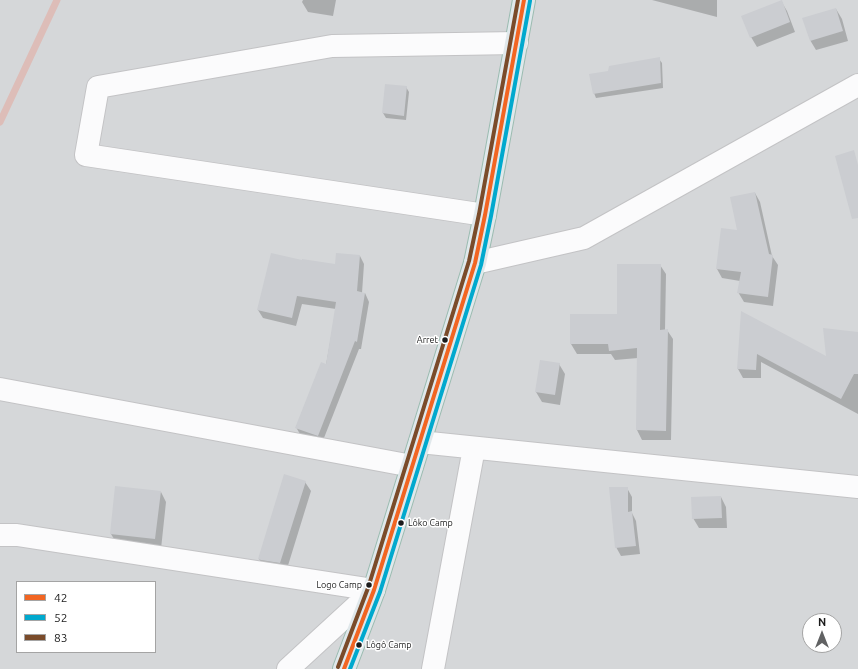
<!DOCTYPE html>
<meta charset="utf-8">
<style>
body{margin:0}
#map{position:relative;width:858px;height:669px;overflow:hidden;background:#e4e6ea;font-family:Ubuntu,sans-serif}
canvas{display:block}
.legend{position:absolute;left:16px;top:581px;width:140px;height:72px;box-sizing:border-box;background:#fff;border:1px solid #a4a4a4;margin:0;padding:5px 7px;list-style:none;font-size:12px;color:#1b1b1b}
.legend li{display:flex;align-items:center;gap:8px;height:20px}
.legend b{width:20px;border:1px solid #a4a4a4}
.north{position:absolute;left:802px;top:613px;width:40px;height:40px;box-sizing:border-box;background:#fff;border:1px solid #a4a4a4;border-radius:50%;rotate:0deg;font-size:11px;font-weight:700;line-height:16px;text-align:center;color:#1b1b1b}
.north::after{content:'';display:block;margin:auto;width:14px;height:18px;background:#616263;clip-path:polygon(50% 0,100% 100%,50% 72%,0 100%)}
</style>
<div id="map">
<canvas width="858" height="669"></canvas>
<ul class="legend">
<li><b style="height:5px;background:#f26522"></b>42</li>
<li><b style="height:5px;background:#00a9ce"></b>52</li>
<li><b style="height:5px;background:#7a4b2a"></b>83</li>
</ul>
<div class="north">N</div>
</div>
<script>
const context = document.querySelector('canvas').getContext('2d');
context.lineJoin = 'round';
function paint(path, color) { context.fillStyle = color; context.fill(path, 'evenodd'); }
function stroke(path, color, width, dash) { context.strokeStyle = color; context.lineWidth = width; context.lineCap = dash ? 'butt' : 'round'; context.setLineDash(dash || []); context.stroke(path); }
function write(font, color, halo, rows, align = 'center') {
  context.font = font + ' Ubuntu,sans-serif'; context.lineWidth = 3; context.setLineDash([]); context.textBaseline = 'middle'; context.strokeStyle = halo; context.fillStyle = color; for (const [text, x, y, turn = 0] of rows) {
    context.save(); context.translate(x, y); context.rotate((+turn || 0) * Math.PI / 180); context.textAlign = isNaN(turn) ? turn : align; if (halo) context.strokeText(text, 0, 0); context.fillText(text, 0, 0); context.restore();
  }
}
const residential = new Path2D(`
 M0,0H858V669H0ZM17,582H155V652H17ZM810,621H834V645H810Z`);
const shadow = new Path2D(`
 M303,0H336L333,16L308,12L302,2Z
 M652,0H717V17Z
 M781,1L787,11L795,32L757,47L751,37Z
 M836,9L842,19L848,41L816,50L810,40Z
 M659,59L662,63L663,88L596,98L594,93L609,72Z
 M406,87L409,92L406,120L386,118L383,113Z
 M755,193L760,202L772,256L778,265L773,306L744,302L738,292L740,281L722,278L717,269L722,229L738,231Z
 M360,256L364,264L362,293H365L369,302L361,349H359L322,443L301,436L296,427L326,365L336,309L302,304L296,326L263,318L258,310L303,262L336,265Z
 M660,265L666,274L665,330H667L673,339L671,440H642L637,430L638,358L615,360L611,354H577L571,344V315H618Z
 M742,313L828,358L858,333V414L761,362V378H743L738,369Z
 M541,361L559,364L565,374L560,405L542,402L536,392Z
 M305,482L311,491L286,572L265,569L259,559Z
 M627,488L632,497V513L636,521L640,554L621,556L616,547Z
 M161,492L166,502L161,549L117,544L111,534Z
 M721,497L726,507L727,528H699L693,518Z`);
const stream = new Path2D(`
 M0,122L57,0`);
const building = new Path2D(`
 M782,0L790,22L750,38L741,16Z
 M836,8L843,31L810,41L802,18Z
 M660,57L661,83L593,94L589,74L608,71L609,66Z
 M385,84L407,86L404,116L382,113Z
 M854,150L858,165V218L852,219L835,156Z
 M755,192L769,254L773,255L768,297L737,293L741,272L716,269L721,228L737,230L730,197Z
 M271,253L302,260V259L335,264L336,253L360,255L357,291L365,293L357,342L355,341L318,436L295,428L321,362L326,364L336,302L297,296L292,318L257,310Z
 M617,264H661L660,330L668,329L666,431L636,430L637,348L609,351L608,344H570V314H617Z
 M741,311L826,356L823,328L858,332V374H854L841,399L757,354L756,370L737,369Z
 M540,360L560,363L555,395L535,392Z
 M284,474L306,481L280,563L261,560L258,559Z
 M115,486L161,491L155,539L110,534Z
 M609,487H628V512L632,511L636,546L615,548Z
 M721,496L722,518L692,519L691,497Z`);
const minor = new Path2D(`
 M485,215L86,155L98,87L332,46L517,43
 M475,263L584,238L858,85
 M0,389L412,466
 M420,442L858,487
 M0,535H17L374,590
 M288,669L374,590
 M433,669L474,448`);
const trunk = new Path2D(`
 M344,669L374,590L475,263L485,215L524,0`);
const bus1 = new Path2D(`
 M344,669L374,590L475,263L485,215L524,0`);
const bus2 = new Path2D(`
 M350,669L380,592L481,265L491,216L530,1`);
const bus3 = new Path2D(`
 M338,667L368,588L469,261L479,214L518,0`);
const markers = [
 [445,340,3.5,"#1b1b1b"],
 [401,523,3.5,"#1b1b1b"],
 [369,585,3.5,"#1b1b1b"],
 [359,645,3.5,"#1b1b1b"]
];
const busNames = [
 ["Arret",438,340],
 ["Lôko Camp",408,523,"left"],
 ["Logo Camp",362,585],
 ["Lôgô Camp",366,645,"left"]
];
paint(residential, '#d5d7d9');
paint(shadow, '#0003');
stroke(stream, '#ddbdb8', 7);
paint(building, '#cbcdd1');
stroke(minor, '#c3c3c5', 24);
stroke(trunk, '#9bbcb1', 24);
stroke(minor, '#fbfbfc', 22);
stroke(trunk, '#e0e8eb', 22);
stroke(bus1, '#f26522', 4);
stroke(bus2, '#00a9ce', 4);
stroke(bus3, '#7a4b2a', 4);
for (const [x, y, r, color] of markers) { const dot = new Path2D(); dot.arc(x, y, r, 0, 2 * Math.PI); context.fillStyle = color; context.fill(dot); stroke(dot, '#fff', 1.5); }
write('9px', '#1b1b1b', '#fff', busNames, 'right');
</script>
